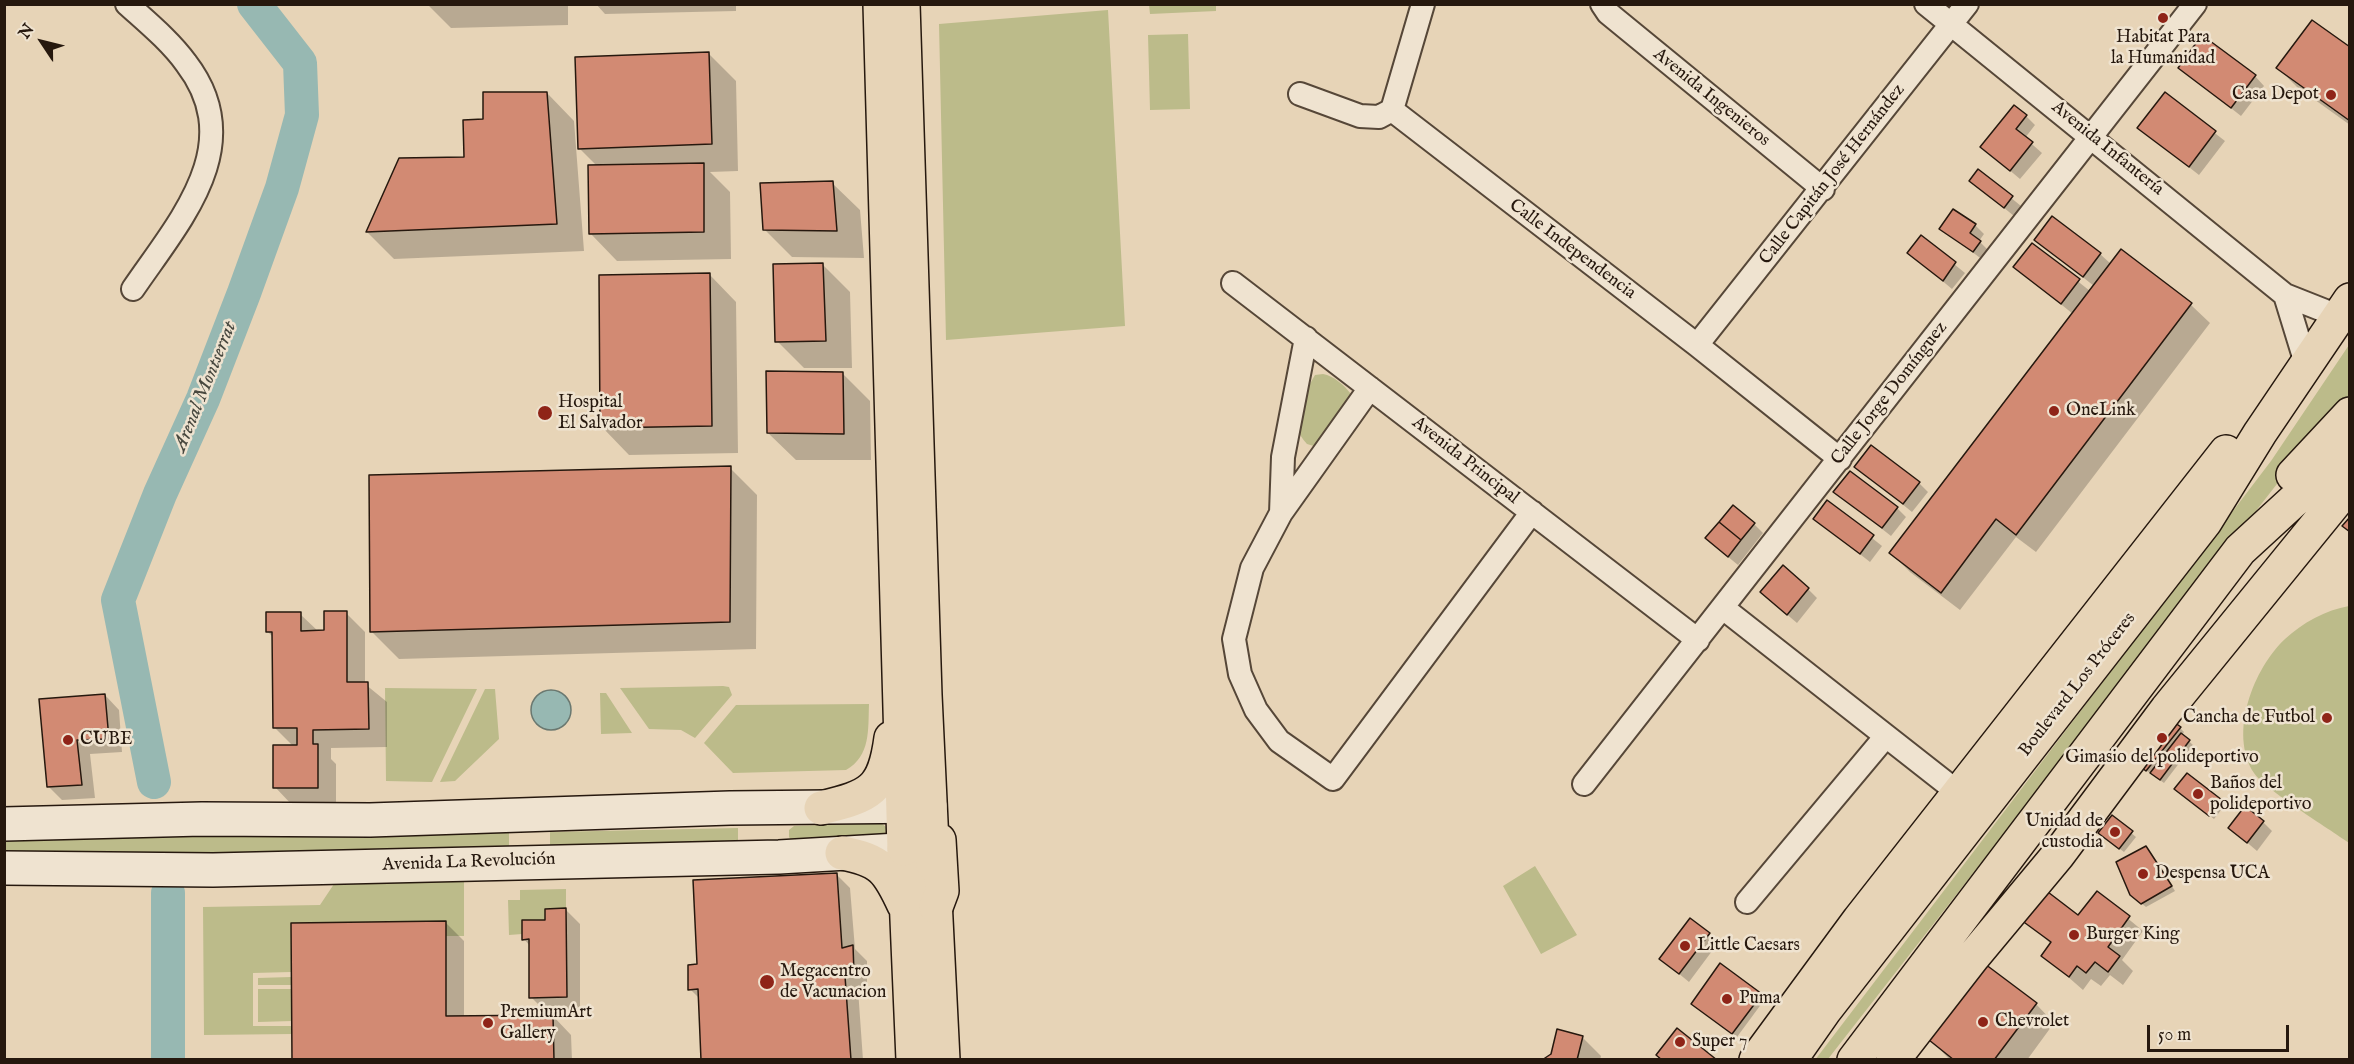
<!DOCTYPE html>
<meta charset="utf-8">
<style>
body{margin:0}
#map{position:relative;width:2354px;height:1064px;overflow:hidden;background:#e7d4b7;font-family:"IM FELL English",serif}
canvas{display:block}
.frame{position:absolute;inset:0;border:6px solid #26180e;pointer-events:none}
.north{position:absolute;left:12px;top:12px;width:60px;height:60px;-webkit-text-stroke:4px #efe3d0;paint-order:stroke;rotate:305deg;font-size:16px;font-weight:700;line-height:24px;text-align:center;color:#26180e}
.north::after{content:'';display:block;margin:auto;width:21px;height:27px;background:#26180e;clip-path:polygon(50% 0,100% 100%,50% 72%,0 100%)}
.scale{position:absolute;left:2147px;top:1025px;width:142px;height:27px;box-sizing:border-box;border:3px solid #26180e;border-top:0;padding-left:8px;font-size:18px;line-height:21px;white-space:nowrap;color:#26180e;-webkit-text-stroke:4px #efe3d0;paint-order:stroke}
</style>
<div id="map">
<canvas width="2354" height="1064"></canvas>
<div class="frame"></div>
<div class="north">N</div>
<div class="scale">50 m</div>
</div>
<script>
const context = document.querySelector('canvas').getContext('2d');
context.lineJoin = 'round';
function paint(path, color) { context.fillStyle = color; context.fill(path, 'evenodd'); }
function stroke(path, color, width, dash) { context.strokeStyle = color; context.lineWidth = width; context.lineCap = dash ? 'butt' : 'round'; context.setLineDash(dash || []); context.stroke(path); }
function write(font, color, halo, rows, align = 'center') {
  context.font = font + ' "IM FELL English",serif'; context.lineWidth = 5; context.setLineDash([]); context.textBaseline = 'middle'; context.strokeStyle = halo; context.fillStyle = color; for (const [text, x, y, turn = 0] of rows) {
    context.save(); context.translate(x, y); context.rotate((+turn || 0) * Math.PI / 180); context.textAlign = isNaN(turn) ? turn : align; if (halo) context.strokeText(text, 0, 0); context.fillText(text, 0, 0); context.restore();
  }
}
const green = new Path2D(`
 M1149,5H1216V11L1150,14Z
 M1108,10L1125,326L946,340L939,24Z
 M1188,34L1190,109L1150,110L1148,35Z
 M2349,345V404L2291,466L1828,1059L1815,1060L2271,461Z
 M1323,374C1334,376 1344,385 1351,394L1350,405L1317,447L1307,444C1286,422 1302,398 1315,375Z
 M2349,606H2350L2349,843C2330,829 2264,789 2254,773C2228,733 2254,668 2285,639C2302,623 2326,610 2349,606Z
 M723,686L729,687L732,695L695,738L681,730L649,729L620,688Z
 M385,688L477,689L432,782L386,781Z
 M485,689H495L499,739L455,781L440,782Z
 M600,693H606L632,733L601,734Z
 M869,704C868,729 871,756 846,770L733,773L704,743L736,705Z
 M881,823L886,827L885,839L793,843L789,837V830L794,826Z
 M738,828V847L550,851V832Z
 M509,831V851L5,858L4,838Z
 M1535,866L1577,935L1541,954L1503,886Z
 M464,879V936H446V921L291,923V972L253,973V1026H292V1034L204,1035L203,907L320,905L336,881Z
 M566,889V908L545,909V920H522V934L509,935L508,900H520V890Z
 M291,977L292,985H258V978Z
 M258,989H292V1021L258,1022Z`);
const water = new Path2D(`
 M531 710a20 20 0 1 1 40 0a20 20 0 1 1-40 0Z`);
const shadow = new Path2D(`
 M427,4H568V25L451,28Z
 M596,4H736V11L605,14Z
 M2350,49V125L2297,87L2278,68Z
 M709,54L736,81L738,171L710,172L730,192L731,259L617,261L590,233L597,166L579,148Z
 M2180,68L2255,76L2264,86L2241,116Z
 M547,93L574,121L584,251L394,259L367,232L465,158L485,121Z
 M2165,94L2225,141L2199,175L2139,128Z
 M2026,116L2035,125L2025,138L2042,153L2020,179L1982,147Z
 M1978,171L2021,206L2014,216L1971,181Z
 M832,183L860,210L864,258L792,257L764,229Z
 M1975,225L1984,234L1979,241L1989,251L1983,260L1941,229Z
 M1921,237L1965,273L1952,289L1909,253Z
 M2036,240L2100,254L2111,264L2121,251L2191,305L2210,323L2036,552L2016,537L1960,610L1910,572L1891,553L2073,314L2015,267L2032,245L2090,291L2094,286Z
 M823,265L850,292L852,368H804L777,341Z
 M709,274L736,302L738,453L629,455L602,427Z
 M843,374L870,401L871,460H796L768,433Z
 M1856,467L1919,483L1928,492L1912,512Z
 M730,468L757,495L756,649L399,659L372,632Z
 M1835,492L1897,508L1906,517L1891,536Z
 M1827,502L1882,546L1870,562L1815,519Z
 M1754,524L1763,533L1738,565L1716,547Z
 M1808,589L1817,598L1797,623L1771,601Z
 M346,613L365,632V684L387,702V747L331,748V759L336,764V806H293L275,787L293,746L274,727V638L267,631L300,614L319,632H326Z
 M105,695L119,710L122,752L90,754L95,798L62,800L48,786Z
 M2180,728L2184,732L2182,735L2193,745L2164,783L2140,766Z
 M2180,793L2221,801L2225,805L2214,819Z
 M2112,817L2136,837L2124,852L2104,837Z
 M2263,822L2272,831L2257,851L2230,828Z
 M2150,852L2175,891L2146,907L2136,899Z
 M836,874L850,888L855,949L867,961V987L858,989L863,1060H702L700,999L690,989L698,966Z
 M2097,893L2143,931L2122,960L2133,971L2123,985L2110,975L2101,986L2091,979L2083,990L2043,955L2051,944L2023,919L2079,917Z
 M566,910L580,924V1011H545L531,997L530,946L524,939Z
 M445,922L464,941V1018L553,1016L571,1035L572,1060H293Z
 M1709,934L1718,943L1689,982L1661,959Z
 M1761,995L1765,999L1737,1037L1697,1008Z
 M2036,1004L2054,1023L2027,1060H1950L1931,1040Z
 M1582,1037L1601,1056L1600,1060H1545Z`);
const river = new Path2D(`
 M154,782L118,600L160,494L203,399L244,293L282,188L302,115L300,63L254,4
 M168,893V1060`);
const building = new Path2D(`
 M2312,20L2350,47V121L2276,68Z
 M2202,35L2256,75L2231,108L2178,68Z
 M709,52L712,144L578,149L575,57Z
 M483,92H547L557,224L366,232L399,158L464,157L463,120L483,119Z
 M2165,92L2216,131L2189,167L2137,128Z
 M2014,105L2027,115L2016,129L2033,142L2010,171L1980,147Z
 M704,163V232L589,234L588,165Z
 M1978,169L2013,196L2004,208L1969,181Z
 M833,181L837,231L763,230L760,183Z
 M1953,209L1976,224L1970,233L1981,241L1973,252L1939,229Z
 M2052,216L2101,253L2083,277L2034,240Z
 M1921,235L1956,262L1943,281L1907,253Z
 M2032,243L2080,279L2061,304L2013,267Z
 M2121,249L2192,303L2016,535L1996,519L1941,593L1889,553Z
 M823,263L826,341L775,342L773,264Z
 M710,273L712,426L600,428L599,275Z
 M766,371L843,372L844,434L767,433Z
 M1871,445L1920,482L1903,504L1854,467Z
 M731,466L730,622L370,632L369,475Z
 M1850,471L1898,507L1882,528L1833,492Z
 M1827,500L1874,535L1860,554L1813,519Z
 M1733,505L1755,523L1741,540L1719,522Z
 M2350,517V532L2342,526Z
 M1719,522L1741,540L1728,557L1705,538Z
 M1783,565L1809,588L1787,615L1760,592Z
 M324,611H347V682H368L369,729L313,730V744H318V788H273V745H297V728H273L272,632H266V612H301V631L324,630Z
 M105,694L109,739L77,740L82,785L47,787L39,699Z
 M2168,718L2181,727L2146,771L2134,762Z
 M2181,733L2190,740L2160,780L2150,773Z
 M2187,773L2222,800L2209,816L2174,789Z
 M2245,806L2264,821L2247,843L2228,828Z
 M2112,815L2133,831L2119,849L2098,833Z
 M2146,846L2172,886L2141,904L2130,895L2116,862Z
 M837,873L842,948L853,945L854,973L845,976L851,1060H701L698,989L688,990V965L697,964L693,880Z
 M2044,889L2078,915L2097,891L2130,916L2108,947L2120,956L2108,972L2095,962L2086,973L2077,966L2069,977L2041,956L2051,942L2021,920Z
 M566,908L567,997L529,998V939L522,940V920H545V909Z
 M1690,918L1710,933L1679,974L1659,959Z
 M446,921V1016L553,1015L554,1060H292L291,923Z
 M1720,963L1762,994L1732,1034L1691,1004Z
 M1985,964L2037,1003L1994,1060H1954L1929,1040Z
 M1677,1028L1717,1060H1662L1656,1055Z
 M1557,1029L1583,1036L1577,1060H1542L1551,1054Z`);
const minor = new Path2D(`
 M127,4C148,23 170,41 186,63C249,145 180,220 133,289
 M1602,4L1608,13L1823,189
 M1926,4L2285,295L2338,316
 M1300,94L1360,116L1379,117L1392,110
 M1392,110L1697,345L1840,459
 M1392,110L1423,4
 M1233,283L1698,640
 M2285,295L2304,357
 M1697,345L1967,4
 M1370,388L1281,513L1252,568L1234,639L1240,674L1256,710L1279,741L1333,779L1532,512
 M1281,513L1283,457L1306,338
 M1723,608L1960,794
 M1584,784L2195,4
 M1747,902L1886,736`);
const secondary = new Path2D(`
 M4,824L202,819L370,820L730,808L930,806
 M4,868L213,870L779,857L932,848`);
const primary = new Path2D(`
 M904,849L913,1060
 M842,853C881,860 888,870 904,905
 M934,879L943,1060`);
const trunk = new Path2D(`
 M880,4L904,849
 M903,4L925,695L933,864
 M2293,475L2350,414
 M821,808C870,796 884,791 891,738
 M936,907L942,891L939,840
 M1756,1060L1859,920L2226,452
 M1790,1060L1825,1010L2205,522L2260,433L2350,300
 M1854,1060L2240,550L2350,449
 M1893,1060L1973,957L2058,855L2167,709L2350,484`);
const markers = [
 [2163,18,6,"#8f2418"],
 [2331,95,6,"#8f2418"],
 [2054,411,6,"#8f2418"],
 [545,413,8,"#8f2418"],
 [2327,718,6,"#8f2418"],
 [2162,738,6,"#8f2418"],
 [68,740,6,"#8f2418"],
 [2198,794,6,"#8f2418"],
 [2115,832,6,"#8f2418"],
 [2143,874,6,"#8f2418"],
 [2074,935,6,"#8f2418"],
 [1685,946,6,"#8f2418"],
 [767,982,8,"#8f2418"],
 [1727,999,6,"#8f2418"],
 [1983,1022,6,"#8f2418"],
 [488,1023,6,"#8f2418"],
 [1680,1042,6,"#8f2418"]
];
const poiNames = [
 ["Habitat Para",2163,38,"center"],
 ["la Humanidad",2163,59,"center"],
 ["Casa Depot",2319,95,"right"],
 ["Hospital",558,403],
 ["El Salvador",558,424],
 ["OneLink",2066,411],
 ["Cancha de Futbol",2315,718,"right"],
 ["CUBE",80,740],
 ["Gimasio del polideportivo",2162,758,"center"],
 ["Baños del",2210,784],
 ["polideportivo",2210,805],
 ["Unidad de",2103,822,"right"],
 ["custodia",2103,843,"right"],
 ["Despensa UCA",2155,874],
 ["Burger King",2086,935],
 ["Little Caesars",1697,946],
 ["Megacentro",780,972],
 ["de Vacunacion",780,993],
 ["Puma",1739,999],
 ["PremiumArt",500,1013],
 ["Gallery",500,1034],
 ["Chevrolet",1995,1022],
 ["Super 7",1692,1042]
];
const streetNames = [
 ["Avenida Ingenieros",1711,98,39],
 ["Avenida Infantería",2107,149,39],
 ["Calle Capitán José Hernández",1833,175,-52],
 ["Calle Independencia",1572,250,37],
 ["Calle Jorge Domínguez",1890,394,-52],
 ["Avenida Principal",1465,461,38],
 ["Boulevard Los Próceres",2078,685,-52],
 ["Avenida La Revolución",469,863,-2]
];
const waterNames = [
 ["Arenal Montserrat",206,387,-68]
];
paint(green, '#bcbb8a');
paint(water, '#97b8b2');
stroke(water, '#6a7870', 1.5);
paint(shadow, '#0003');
stroke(river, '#97b8b2', 34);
paint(building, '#d28a73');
stroke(building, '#26180e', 1.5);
stroke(minor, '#564738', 26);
stroke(secondary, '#26180e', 36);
stroke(primary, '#26180e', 36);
stroke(trunk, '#26180e', 36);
stroke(minor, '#efe3d0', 22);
stroke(secondary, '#efe3d0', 33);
stroke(primary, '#e7d4b7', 33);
stroke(trunk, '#e7d4b7', 33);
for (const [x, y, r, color] of markers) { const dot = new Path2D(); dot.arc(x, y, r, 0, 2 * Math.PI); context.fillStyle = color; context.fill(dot); stroke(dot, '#efe3d0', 2); }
write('18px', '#26180e', '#efe3d0', poiNames, 'left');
write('18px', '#26180e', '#efe3d0', streetNames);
write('italic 20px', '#48483f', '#efe3d0', waterNames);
</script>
